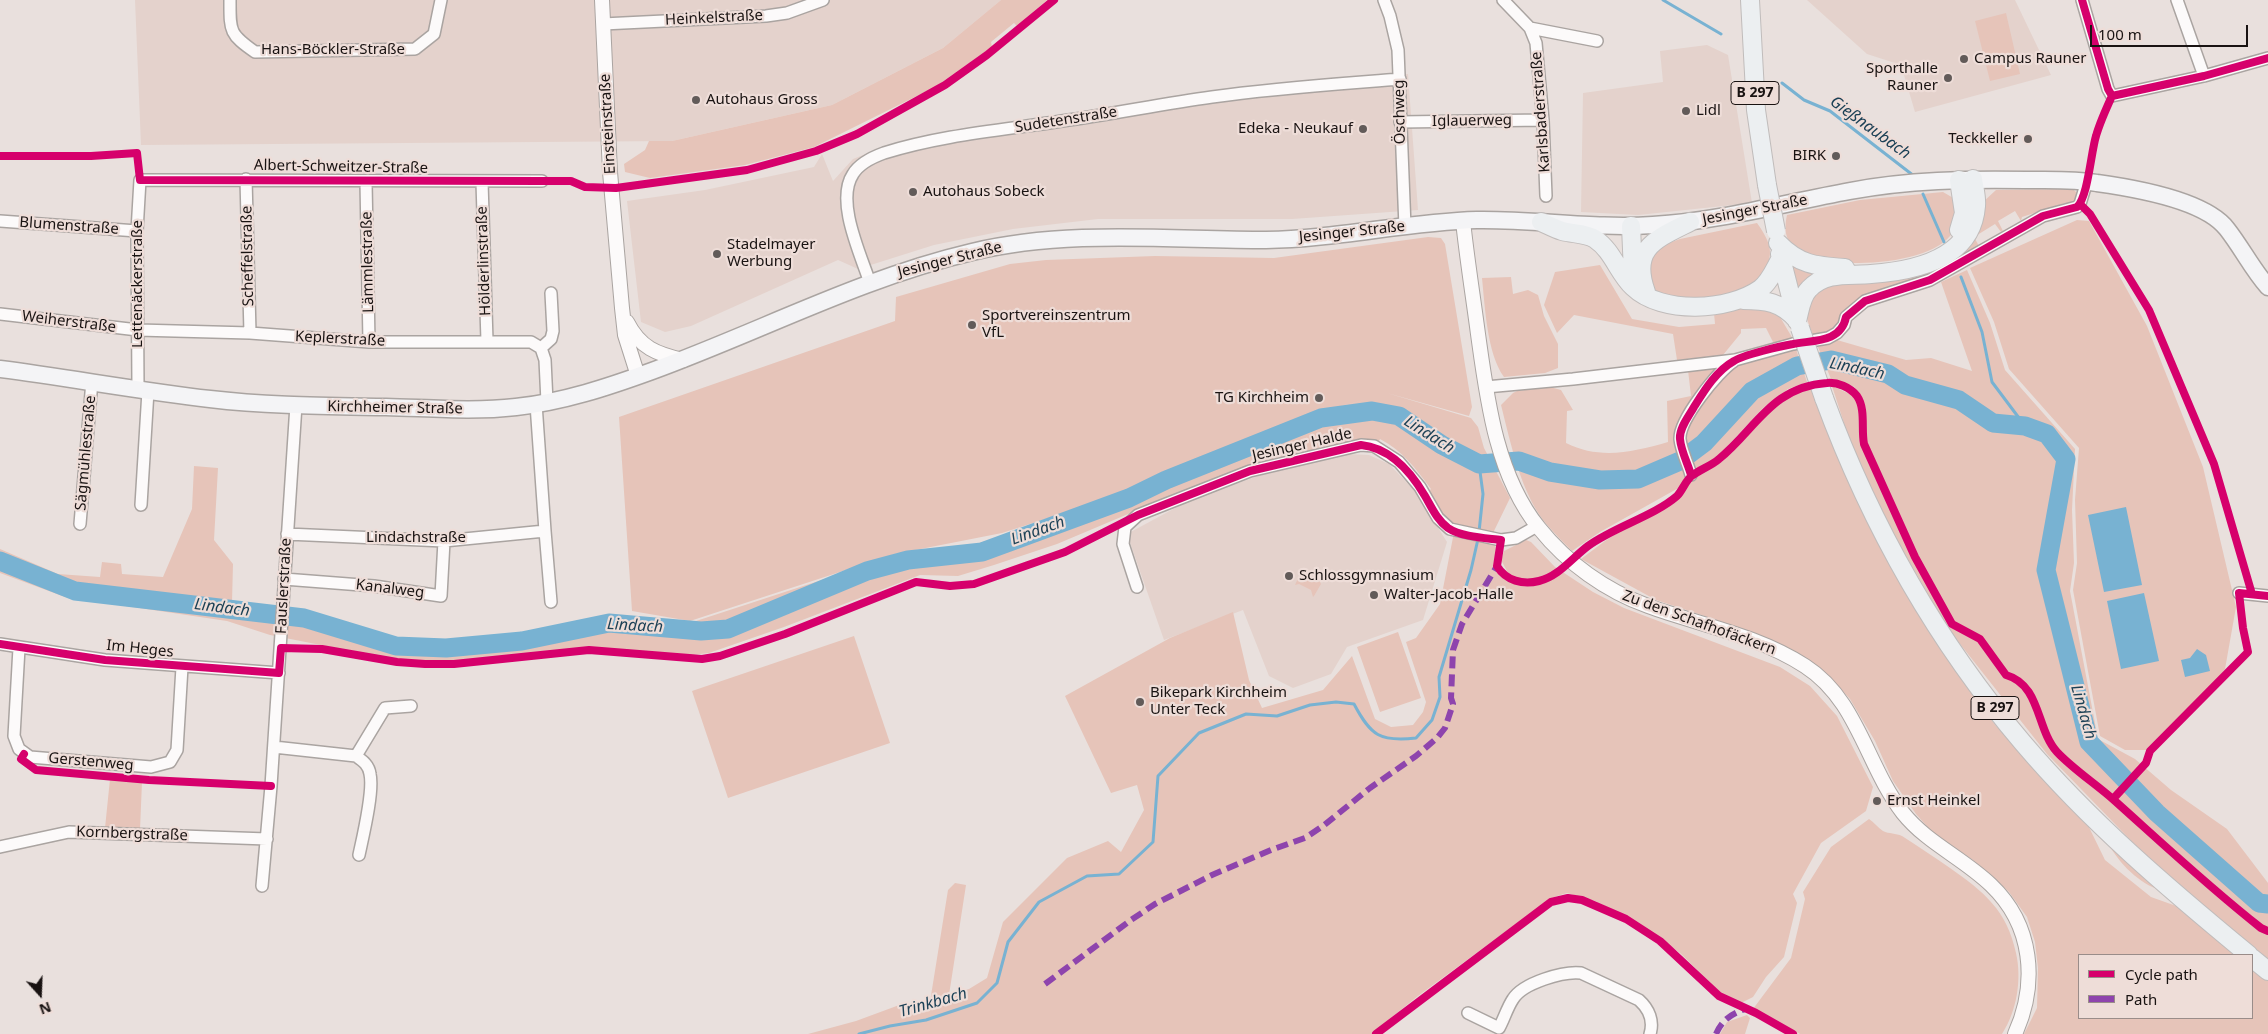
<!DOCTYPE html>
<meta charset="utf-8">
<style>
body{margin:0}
#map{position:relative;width:2268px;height:1034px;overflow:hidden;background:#e9e0dd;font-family:"Noto Sans",sans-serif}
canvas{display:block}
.legend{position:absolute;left:2078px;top:954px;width:175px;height:65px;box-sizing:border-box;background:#eeddd8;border:1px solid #998c89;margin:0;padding:6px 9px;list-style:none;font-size:15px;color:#191312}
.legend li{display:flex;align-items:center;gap:10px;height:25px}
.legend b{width:25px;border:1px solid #998c89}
.north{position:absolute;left:15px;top:969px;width:50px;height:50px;-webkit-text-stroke:4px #eeddd8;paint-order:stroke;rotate:160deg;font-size:14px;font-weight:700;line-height:20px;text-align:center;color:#191312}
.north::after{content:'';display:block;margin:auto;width:18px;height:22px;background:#191312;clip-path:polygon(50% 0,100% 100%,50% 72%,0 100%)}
.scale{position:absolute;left:2090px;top:25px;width:158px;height:22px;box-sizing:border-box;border:2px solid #191312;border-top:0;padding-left:6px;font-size:15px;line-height:18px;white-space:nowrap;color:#191312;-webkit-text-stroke:4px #eeddd8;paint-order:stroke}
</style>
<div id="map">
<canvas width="2268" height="1034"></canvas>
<ul class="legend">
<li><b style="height:6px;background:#d6006c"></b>Cycle path</li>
<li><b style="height:6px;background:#8e44ad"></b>Path</li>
</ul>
<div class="north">N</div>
<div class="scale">100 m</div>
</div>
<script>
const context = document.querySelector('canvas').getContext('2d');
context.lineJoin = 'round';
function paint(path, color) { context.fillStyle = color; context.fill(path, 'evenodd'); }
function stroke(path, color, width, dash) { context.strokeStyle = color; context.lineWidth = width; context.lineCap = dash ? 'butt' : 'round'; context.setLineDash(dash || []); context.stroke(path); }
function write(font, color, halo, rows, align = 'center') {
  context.font = font + ' "Noto Sans",sans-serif'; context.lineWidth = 4.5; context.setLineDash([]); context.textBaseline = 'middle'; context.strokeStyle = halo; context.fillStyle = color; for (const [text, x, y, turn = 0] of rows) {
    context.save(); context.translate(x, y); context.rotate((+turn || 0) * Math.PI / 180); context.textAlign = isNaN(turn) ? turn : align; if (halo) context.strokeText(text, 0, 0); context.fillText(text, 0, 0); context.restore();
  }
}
const built = new Path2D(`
 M135,0H1001L943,48L832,105L672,141L141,145Z
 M1807,0H2015L2051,75L1915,112L1901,65L1867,54Z
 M1707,45L1728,55L1752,203L1638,215L1581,212L1583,93L1663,82L1660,51Z
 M1408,74L1418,210L1292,219H1098L1013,229L934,245L858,269L838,260L691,326L665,332L641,322L627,201L705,190L814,167L822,154L833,181L853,159L873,151L898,144L1205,94Z
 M1348,454L1369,455L1389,464L1415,491L1447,542L1423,620L1347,647L1331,674L1293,688L1269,676L1243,610L1164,640L1127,534L1190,500L1258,476Z`);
const green = new Path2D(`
 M1001,0H1047L1017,26L1014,23L991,42L992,47L935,87L814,147L745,165L650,178L625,172L624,164L645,150L649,141H672L832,105L943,48Z
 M2006,13L2020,74L1990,81L1975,21Z
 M2073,189L2078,194L2074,202L2066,205L2065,203L2022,217L2021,221L2015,211L1998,221L2003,231L2001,232L1995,224L1974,237L1979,246L1926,278L1856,301L1848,308L1835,329L1814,337C1803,313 1804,306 1820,286L1931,268L1982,203L1996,190Z
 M1943,192L1955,199L1959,207C1957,215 1956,226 1952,233C1933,267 1814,274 1791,244C1784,236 1785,224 1787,215L1860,200Z
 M2077,220L2089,221L2147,326L2203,467L2236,607L2225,669L2214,683L2147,750H2125L2100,736L2073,590L2077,563L2075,500L2079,448L2009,369L1994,322L1970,268Z
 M1757,223C1776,250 1773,258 1756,285L1710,300L1671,298L1650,288L1646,260L1658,247L1680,239Z
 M1428,237L1441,238L1445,244L1472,407L1469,416L1387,393L1471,418L1478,427L1484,448L1510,498L1494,531L1496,552L1493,566L1507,571L1501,560L1504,551L1526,540L1531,542L1555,567L1593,592L1624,608L1780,667L1810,686L1837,716L1873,787L1866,811L1821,843L1793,894L1797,903L1784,957L1766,977L1753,997L1741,1003L1722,994L1680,953L1639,923L1595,901L1567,893L1551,898L1418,996L1371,1034H808L856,1021L902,1004L929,1008L948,890L955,883L966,885L949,995L969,989L987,978L1003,922L1067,858L1108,841L1121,852L1144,810L1137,785L1111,793L1065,696L1170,638L1233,612L1249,680L1262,708L1323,690L1352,656L1375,719L1391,727L1413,725L1423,712L1426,702L1406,642L1416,638L1440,604L1455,527L1446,519L1428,492L1431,489C1416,469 1403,451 1380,439L1378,443L1360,440L1249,467L1185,490L1057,544L994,565L958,576L920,575L784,627L709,653L683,656L588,648L453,662L397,660L270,635L227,621L65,597L0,573V549L58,574L100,577L102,562L121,564L122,574L163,577L192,509L194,466L218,468L214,540L233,564L232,602L296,611L397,642L526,637L611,615L693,622L895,556L963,547L1014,534L1089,509L1186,467L1316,413L1372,398L1315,413L1089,505L1002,533L895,554L690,621L632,611L619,417L895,321L896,297L1010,264L1046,260L1155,256L1274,258Z
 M1788,259L1829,272L1798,298Z
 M1600,265L1632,319L1679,327L1715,324L1714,313L1754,305L1780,317L1793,339L1774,344L1766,328L1741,329V333L1723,355L1677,360L1673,334L1574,315L1557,333L1544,305L1555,272Z
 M1967,270L1990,323L2005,370L2075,449L2072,510L2074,563L2070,591L2098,739L2135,759L2171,790L2227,829L2268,883V963L2146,856L2047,754L1949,630L1888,525L1852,448L1832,386L1850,394L1855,387L1831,379L1818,347L1837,340L1906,360L1931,358L1972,371L1941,282Z
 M1511,277L1513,294L1528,290L1538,295L1544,316L1558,344V368L1545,373L1504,377C1487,354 1485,307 1482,278Z
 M1796,349L1807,382L1788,389L1763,408L1718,456L1687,477L1682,486L1600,532L1572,551C1564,543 1556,535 1548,526C1521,495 1511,444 1501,405L1513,393L1517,391L1550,387L1561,390L1573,410L1567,411L1566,443C1600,460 1633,452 1668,442L1667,401L1691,396L1688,370L1760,358Z
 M1807,389L1812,390L1844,471L1876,538L1920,617L1977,701L1996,726L2084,817L2105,860L2151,897L2179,907L2237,955H2079V1018H2252V967L2268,981V1034H2024L2037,1008L2038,968L2035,942L2027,917L2009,892L1973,860L1932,832L1916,814L1893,781L1875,741L1850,699L1825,672L1791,649L1729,624L1656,600L1581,559L1605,541L1686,490L1693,477L1720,462L1772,409L1786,398Z
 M1300,574L1313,582L1319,580L1321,584L1314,596L1313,597L1311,590L1299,584L1295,585Z
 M1398,632L1421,698L1380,712L1357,647Z
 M854,636L890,743L728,798L692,691Z
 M110,779L142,782L140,830L105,828Z
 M1869,819C1874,822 1878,828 1883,831C1889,834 1896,833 1902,836C1918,846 1934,857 1950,868C1984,892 2007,910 2016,953C2022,979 2017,1011 2002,1034H1800L1753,1009L1791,958L1805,899L1803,892L1831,847Z
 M2106,839L2157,889C2136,881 2116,860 2106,839Z
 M1747,1015L1750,1018L1745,1034H1720L1727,1022Z`);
const water = new Path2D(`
 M2126,507L2142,585L2104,592L2088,515Z
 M2144,593L2159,661L2121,669L2107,601Z
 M2197,649L2206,655L2210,671L2185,677L2181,660L2190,658Z`);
const stream = new Path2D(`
 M1663,0L1721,34
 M1782,83L1804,100L1830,111L1914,176
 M1923,194L1944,242
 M1961,277L1982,332L1992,382L2025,426
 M1479,464L1483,494L1479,532
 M859,1034L890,1026L926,1020L977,1003L997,983L1008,942L1039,902L1087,876L1119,874L1153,842L1158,776L1199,733L1246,714L1277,716L1310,705L1336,702L1354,704C1371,736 1380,742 1416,738L1432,720L1440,697L1439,677L1471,570L1478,539`);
const river = new Path2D(`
 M0,561L75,591L304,618L396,646L446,648L522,641L609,623L701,631L728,629L867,571L908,560L982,552L1129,498L1166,480L1321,418L1372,411L1399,416L1442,445L1479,464L1519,461L1550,472L1600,480L1638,479L1680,461L1704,443L1752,391L1797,366L1831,360L1888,374L1905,385L1959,400L1993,423L2025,426L2047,434L2066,459L2046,570L2089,742L2157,813L2259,903L2268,904`);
const minor = new Path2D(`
 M230,0C230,31 229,34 255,52L415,49L434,34L441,0
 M1384,0L1390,16L1398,50L1405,227
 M1503,0L1530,28L1536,43L1543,120L1546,196
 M2082,0L2108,89L2112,96L2204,76L2268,58
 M2177,0L2204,76
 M603,24L766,16L787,13L823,0
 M1530,28L1597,41
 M1400,122L1543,120
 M246,179L250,333
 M366,182L369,342
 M482,182L487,341
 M0,221L137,231
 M870,283C861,255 835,201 853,174C859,164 873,157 884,153C941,135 1003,130 1062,121C1112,114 1162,104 1212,97C1274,88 1337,84 1400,79
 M0,314L138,330L250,333L369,342H531L541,348L545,360L547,402
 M541,348L551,339L553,331L551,293
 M1486,387L1573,379L1735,360L1793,344L1828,338L1837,333L1844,325L1846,317L1865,301L1930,280L2043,216L2077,207L2080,204L2087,181
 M138,388L137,231L140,180L542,181
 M1691,475C1688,464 1681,450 1680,439C1679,420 1718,371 1734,361
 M141,505L148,391
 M80,524L92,381
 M545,531L551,602
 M287,534L444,541L545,531L536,404
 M284,579L374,586L441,596L444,541
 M1137,587L1123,544L1125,527L1138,515L1250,471L1361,445L1374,446L1399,462L1420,487L1438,518L1450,529L1501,540L1516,538L1537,526
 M2239,593L2268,596
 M0,644L105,660L279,673
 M19,648L14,736L19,749L30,757L151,767L170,762L177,750L182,667
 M274,747L356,756C363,761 369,765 370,774C374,791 363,836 359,855
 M356,756L385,708L411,706
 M0,847L69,832L267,839
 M262,886L271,786L296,405
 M1468,1013L1499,1028C1504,1019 1507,1008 1513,999C1523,983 1563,971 1581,973L1639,1000C1649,1009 1654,1021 1650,1034`);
const tertiary = new Path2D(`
 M602,0L610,172L622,308L625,335L638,376
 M1463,221C1467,259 1473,296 1478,334C1487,399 1496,475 1539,528C1567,563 1606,591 1648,606C1700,625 1757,635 1805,666C1858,700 1866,765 1903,813C1927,843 1963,858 1991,885C2033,925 2038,983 2015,1034
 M627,322C640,348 657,354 683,360`);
const secondary = new Path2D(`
 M0,369C70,378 140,391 210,399C268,406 328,406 386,407C429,408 473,412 516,407C563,402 608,387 652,371C759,332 861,278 972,252C1067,229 1169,240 1266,240C1336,239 1406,222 1477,220C1535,219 1595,229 1653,225C1720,221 1784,203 1850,191C1908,180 1967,179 2026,180C2050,180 2074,179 2097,183C2133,188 2205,200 2227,229C2242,248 2252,269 2268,287`);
const primary = new Path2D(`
 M1750,0L1756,110L1767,185
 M1959,180L1964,213L1959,230
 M1541,222C1548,225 1555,229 1562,231C1573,234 1586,233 1595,239C1613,251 1618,273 1633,287C1662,315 1729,311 1760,289C1770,282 1775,268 1781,258
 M1631,226L1633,273
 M1778,243C1799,265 1816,266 1845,268
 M1780,254L1797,321
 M1646,292C1630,248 1656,239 1690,222
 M1743,300C1766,300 1781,302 1797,320
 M1797,321C1800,310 1801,297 1809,289C1826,271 1849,276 1871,274C1914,271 1972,259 1976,206C1977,197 1974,188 1973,179
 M1824,398C1870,523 1937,642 2023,743C2090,822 2169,889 2249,955
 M2252,958L2268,971`);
const primaryBridge = new Path2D(`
 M1767,185L1776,231
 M1800,328L1824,398`);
const quiet = new Path2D(`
 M1045,984L1131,920L1155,904L1212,875L1271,850L1305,838L1323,826L1370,788L1416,756L1437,738L1445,728L1453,704L1451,698L1453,650L1462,624L1497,566
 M1716,1034C1722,1020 1731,1014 1745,1009`);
const cycleway = new Path2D(`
 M2082,0L2108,89L2112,96
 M2112,96L2204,76L2268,58
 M0,156H91L137,153L140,180L542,181H571L585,187L616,188L747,170L816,151L857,134L945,85L987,55L1054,0
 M2080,204L2090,214L2149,310L2214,464L2252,594
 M1691,475C1688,464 1681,451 1680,439C1679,428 1689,416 1694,407C1704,391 1716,371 1734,361C1743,355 1781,346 1793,344C1813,340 1841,343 1846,317L1865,301L1930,280L2043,216L2077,207C2088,197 2091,152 2096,136C2100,122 2106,109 2112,96
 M0,644L105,660L279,673L281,648L322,649L397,662L425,664H454L589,650L702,659L720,656L785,634L916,582L950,586L974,584L1065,552L1138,515L1250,471L1361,445C1391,448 1411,472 1425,496C1432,508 1437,520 1448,528C1461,537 1486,538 1501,540L1497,566C1506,581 1523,585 1539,581C1559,576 1572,558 1588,546C1614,527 1654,516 1677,496C1683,490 1686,479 1693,475C1701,469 1711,466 1719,459C1756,429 1771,387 1827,383C1837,382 1850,387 1857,396C1866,409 1861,429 1864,444L1915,557L1952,624L1980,639L2006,675C2041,685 2036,729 2057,752C2074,770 2096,784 2115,801C2163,844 2210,888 2261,928L2268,931
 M24,754L21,759L36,770L149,780L271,786
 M2113,799L2146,763L2150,751L2248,652L2243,628L2239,593L2268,596
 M1376,1034L1551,902L1568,898L1582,900L1626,919L1660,941L1719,996L1756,1013L1793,1034`);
const markers = [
 [1964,59,5,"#625b59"],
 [1948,78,5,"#625b59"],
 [696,100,5,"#625b59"],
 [1686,111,5,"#625b59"],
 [1363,129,5,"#625b59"],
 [2028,139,5,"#625b59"],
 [1836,156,5,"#625b59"],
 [913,192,5,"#625b59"],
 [717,254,5,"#625b59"],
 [972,325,5,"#625b59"],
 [1319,398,5,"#625b59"],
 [1289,576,5,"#625b59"],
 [1374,595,5,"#625b59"],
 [1140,702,5,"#625b59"],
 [1877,801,5,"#625b59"]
];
const shields = [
 [1755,93,48],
 [1995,708,48]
];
const shieldNames = [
 ["B 297",1755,93],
 ["B 297",1995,708]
];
const streetNames = [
 ["Heinkelstraße",714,18,-3],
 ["Hans-Böckler-Straße",333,50],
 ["Öschweg",1400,112,-91],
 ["Karlsbaderstraße",1541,112,-94],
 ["Sudetenstraße",1066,120,-9],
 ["Iglauerweg",1472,121,-1],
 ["Einsteinstraße",608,124,-93],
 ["Albert-Schweitzer-Straße",341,167,1],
 ["Jesinger Straße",1755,210,-11],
 ["Blumenstraße",69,226,4],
 ["Jesinger Straße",1352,232,-6],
 ["Scheffelstraße",248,256,-91],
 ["Jesinger Straße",950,260,-14],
 ["Hölderlinstraße",484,261,-92],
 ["Lämmlestraße",368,262,-91],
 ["Lettenäckerstraße",138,284,-90],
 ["Weiherstraße",69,322,7],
 ["Keplerstraße",340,339,3],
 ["Kirchheimer Straße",395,408,1],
 ["Jesinger Halde",1302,445,-13],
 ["Sägmühlestraße",86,453,-85],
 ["Lindachstraße",416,538],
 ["Fauslerstraße",284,586,-87],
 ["Kanalweg",390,589,7],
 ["Zu den Schafhofäckern",1699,623,20],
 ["Im Heges",140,649,6],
 ["Gerstenweg",91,762,5],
 ["Kornbergstraße",132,834,2]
];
const poiNames = [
 ["Campus Rauner",1974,59],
 ["Sporthalle",1938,69,"right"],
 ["Rauner",1938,86,"right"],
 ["Autohaus Gross",706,100],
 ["Lidl",1696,111],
 ["Edeka - Neukauf",1353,129,"right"],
 ["Teckkeller",2018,139,"right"],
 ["BIRK",1826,156,"right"],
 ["Autohaus Sobeck",923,192],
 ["Stadelmayer",727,245],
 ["Werbung",727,262],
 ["Sportvereinszentrum",982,316],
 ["VfL",982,333],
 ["TG Kirchheim",1309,398,"right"],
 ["Schlossgymnasium",1299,576],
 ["Walter-Jacob-Halle",1384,595],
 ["Bikepark Kirchheim",1150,693],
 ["Unter Teck",1150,710],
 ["Ernst Heinkel",1887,801]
];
const waterNames = [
 ["Gießnaubach",1870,128,36],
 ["Lindach",1857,369,12],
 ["Lindach",1429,435,32],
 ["Lindach",1038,531,-20],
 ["Lindach",222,608,7],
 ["Lindach",635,626,3],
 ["Lindach",2083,712,74],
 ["Trinkbach",933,1003,-16]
];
paint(built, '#e4d2cc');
paint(green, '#e6c4b9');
paint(water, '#78b2d2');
stroke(stream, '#78b2d2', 3);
stroke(river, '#78b2d2', 19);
stroke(minor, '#aaa4a1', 14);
stroke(tertiary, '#aaa4a1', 16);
stroke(secondary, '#aaa4a1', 19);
stroke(primary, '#c0bcbb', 20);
stroke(minor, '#fcfafa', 11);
stroke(tertiary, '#fcfafa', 14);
stroke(secondary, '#f4f4f6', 16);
stroke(primary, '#eceff1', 18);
stroke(primaryBridge, '#c0bcbb', 20, []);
stroke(primaryBridge, '#eceff1', 18);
stroke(quiet, '#8e44ad', 6, [12, 6]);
stroke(cycleway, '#d6006c', 8);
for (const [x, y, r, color] of markers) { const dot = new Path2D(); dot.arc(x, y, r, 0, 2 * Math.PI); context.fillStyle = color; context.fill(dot); stroke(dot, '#eeddd8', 2); }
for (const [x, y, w] of shields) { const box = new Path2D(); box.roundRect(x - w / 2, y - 11.5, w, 23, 4); context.fillStyle = '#eeddd8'; context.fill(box); stroke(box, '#191312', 1); }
write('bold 14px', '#191312', null, shieldNames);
write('15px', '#191312', '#eeddd8', streetNames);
write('15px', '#191312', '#eeddd8', poiNames, 'left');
write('italic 16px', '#1c4156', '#eeddd8', waterNames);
</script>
